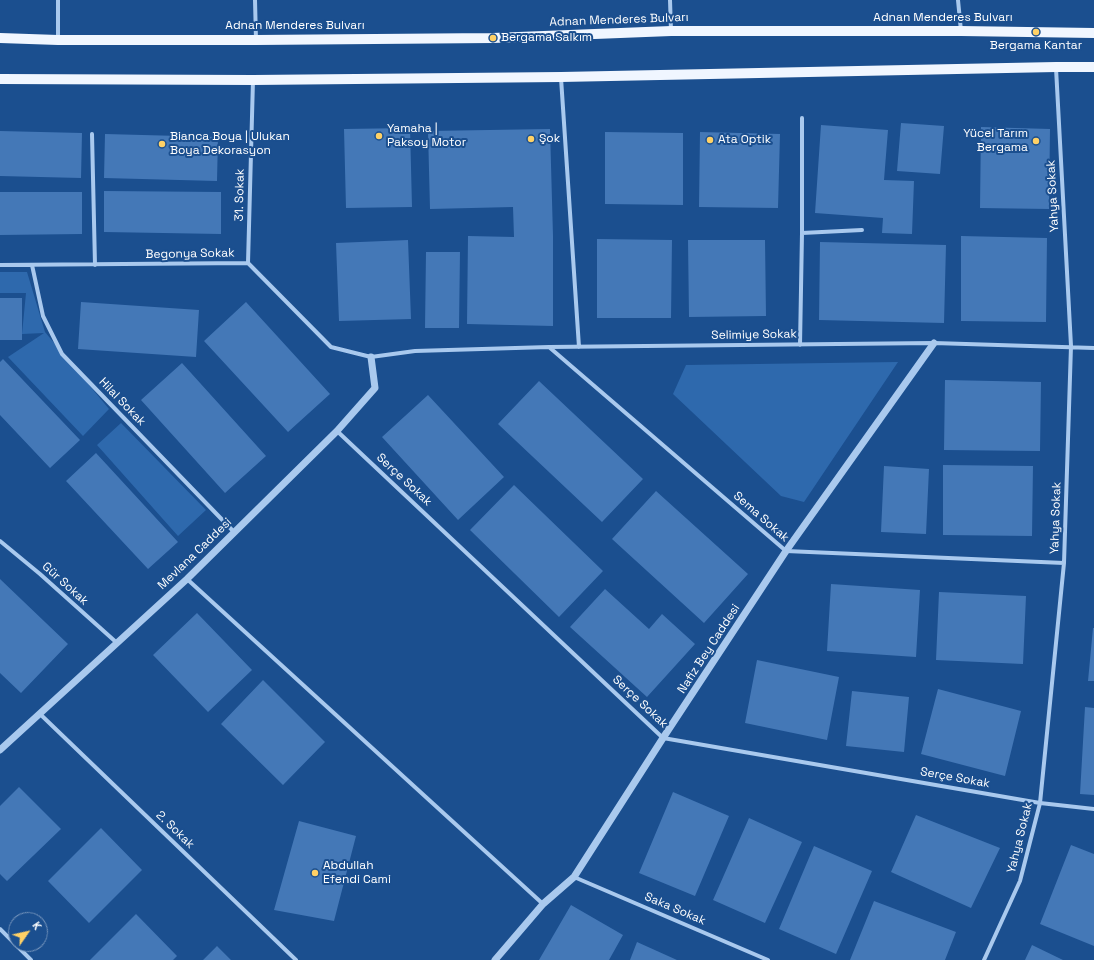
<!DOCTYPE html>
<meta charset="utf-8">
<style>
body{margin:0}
#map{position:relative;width:1094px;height:960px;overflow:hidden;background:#1b4f8f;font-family:"Space Grotesk",sans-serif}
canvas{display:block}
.north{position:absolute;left:8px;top:912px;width:40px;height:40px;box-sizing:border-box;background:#1b4f8f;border:1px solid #7695bc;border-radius:50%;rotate:56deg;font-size:11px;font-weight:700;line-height:16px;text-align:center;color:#fff}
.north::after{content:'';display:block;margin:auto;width:14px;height:18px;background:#ffd166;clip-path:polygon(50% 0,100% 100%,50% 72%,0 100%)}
</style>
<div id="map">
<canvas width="1094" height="960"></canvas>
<div class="north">K</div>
</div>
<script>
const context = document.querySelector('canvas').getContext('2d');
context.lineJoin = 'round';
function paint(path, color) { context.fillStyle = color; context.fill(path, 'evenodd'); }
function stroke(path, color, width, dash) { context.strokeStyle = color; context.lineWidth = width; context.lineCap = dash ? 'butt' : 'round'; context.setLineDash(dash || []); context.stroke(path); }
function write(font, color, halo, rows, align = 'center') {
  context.font = font + ' "Space Grotesk",sans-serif'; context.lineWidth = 4; context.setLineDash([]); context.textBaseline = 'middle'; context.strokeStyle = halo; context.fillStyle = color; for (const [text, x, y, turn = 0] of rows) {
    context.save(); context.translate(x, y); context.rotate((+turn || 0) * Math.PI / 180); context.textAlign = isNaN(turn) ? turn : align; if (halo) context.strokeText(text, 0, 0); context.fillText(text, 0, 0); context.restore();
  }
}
const green = new Path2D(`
 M0,272H27L45,332L109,409L83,436L8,357L44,333L22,334L26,293H0Z
 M898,362L804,502L781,496L673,394L686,365Z
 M121,423L206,510L178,536L97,445Z`);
const building = new Path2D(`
 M901,123L944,126L940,174L897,171Z
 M821,125L888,130L884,180L914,181L912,234L882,233L883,218L815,213Z
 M981,127L1050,129L1049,209L980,208Z
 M410,128L412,207L346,208L344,129Z
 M550,129L553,236V326L467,324L468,236L514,237L513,207L430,209L428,131Z
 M0,131L82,133L81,178L0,176Z
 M605,132L683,133V205L605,204Z
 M700,132L780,134L778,208L699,207Z
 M105,134L218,137L217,181L104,178Z
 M104,191L221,192V234L104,232Z
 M0,192H82V234L0,235Z
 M961,236L1047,238L1046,322L961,321Z
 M597,239L672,240L671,318H597Z
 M408,240L411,319L339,321L336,243Z
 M688,240H765L766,316L689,317Z
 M820,242L946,245L944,323L819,320Z
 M426,252H460L459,328H425Z
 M0,298H22V340H0Z
 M81,302L199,310L196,357L78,349Z
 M246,302L330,394L288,432L204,341Z
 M3,359L80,440L50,468L0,415V362Z
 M182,363L266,456L225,493L141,400Z
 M945,380L1041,382L1040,451L944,450Z
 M539,381L643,479L602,522L498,424Z
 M428,395L504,477L458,520L382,437Z
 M96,453L178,542L148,569L66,481Z
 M943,465L1033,466L1032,536L943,535Z
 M884,466L929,469L926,534L881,532Z
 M514,485L603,571L559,617L470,530Z
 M656,491L748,574L704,623L612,539Z
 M0,579L68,644L21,693L0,673Z
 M831,584L920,590L916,657L827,651Z
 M605,589L649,629L662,614L695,644L647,697L570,627Z
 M939,592L1026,596L1023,664L936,660Z
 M197,613L252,670L208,712L153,655Z
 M1093,628H1094V681H1088Z
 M757,660L839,677L827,740L745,723Z
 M263,680L325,742L283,785L221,724Z
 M938,689L1021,711L1005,776L921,754Z
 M852,691L909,697L904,752L846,746Z
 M1085,707L1094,708V795L1080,794Z
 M19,787L61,829L7,881L0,874V806Z
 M673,792L729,816L695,896L639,873Z
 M916,815L1000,848L971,908L891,872Z
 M749,818L802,842L765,923L713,900Z
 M299,821L356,836L334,921L274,910Z
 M101,828L142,870L89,923L48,881Z
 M1071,845L1094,854V946L1040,924Z
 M814,846L872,871L836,954L779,929Z
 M874,901L956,932L945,960H850Z
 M571,905L623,935L609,960H539Z
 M136,914L177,956L173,960H90Z
 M637,942L677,960H630Z
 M1032,945L1063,960H1025Z
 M217,946L231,960H203Z`);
const minor = new Path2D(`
 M255,0L256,40
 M670,0L671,31
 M958,0L961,31
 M58,39V0
 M561,78L579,347
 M92,134L95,265
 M802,233V118
 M248,263L253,80
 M0,265L248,263L331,347L371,357L415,351L549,347L934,343L1094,348
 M32,265L43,316L62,354L234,532
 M800,345L802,233L862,230
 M549,347L786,551L1064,563
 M337,431L663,738L1040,803L1094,809
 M0,541L40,574L117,643
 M187,579L543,904
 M40,714L296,960
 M574,877L768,960
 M0,929L31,960
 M984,960L1020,881L1040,803L1064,563L1071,346L1056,68`);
const tertiary = new Path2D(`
 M0,750L187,579L337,431L375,388L371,357
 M495,960L543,904L574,877L663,738L786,551L934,343`);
const primary = new Path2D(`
 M0,38L58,40H256L493,38L671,31H961L1094,33
 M0,79L253,80L561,77L1056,67H1094`);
const markers = [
 [1036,32,4,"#ffd166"],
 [493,38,4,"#ffd166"],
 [379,136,4,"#ffd166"],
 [531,139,4,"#ffd166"],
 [710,140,4,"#ffd166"],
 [1036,141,4,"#ffd166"],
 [162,144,4,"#ffd166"],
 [315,873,4,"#ffd166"]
];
const streetNames = [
 ["Adnan Menderes Bulvarı",943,18],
 ["Adnan Menderes Bulvarı",619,20,-2],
 ["Adnan Menderes Bulvarı",295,26],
 ["31. Sokak",240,195,-89],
 ["Yahya Sokak",1053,196,-93],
 ["Begonya Sokak",190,254,-1],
 ["Selimiye Sokak",754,335,-1],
 ["Hilal Sokak",122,402,46],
 ["Serçe Sokak",404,480,43],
 ["Sema Sokak",761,517,41],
 ["Yahya Sokak",1056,518,-88],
 ["Mevlana Caddesi",195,554,-44],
 ["Gür Sokak",65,584,42],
 ["Nafiz Bey Caddesi",709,649,-57],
 ["Serçe Sokak",640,702,43],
 ["Serçe Sokak",955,778,10],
 ["2. Sokak",175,830,44],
 ["Yahya Sokak",1020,838,-76],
 ["Saka Sokak",675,909,23]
];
const poiNames = [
 ["Bergama Salkım",501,38],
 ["Bergama Kantar",1036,46,"center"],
 ["Yamaha |",387,129],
 ["Paksoy Motor",387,143],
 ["Yücel Tarım",1028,134,"right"],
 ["Bergama",1028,148,"right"],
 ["Bianca Boya | Ulukan",170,137],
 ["Boya Dekorasyon",170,151],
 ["Şok",539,139],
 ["Ata Optik",718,140],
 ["Abdullah",323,866],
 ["Efendi Cami",323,880]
];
paint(green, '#2e69ad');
paint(building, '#4478b7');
stroke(minor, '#a9c9ee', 4);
stroke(tertiary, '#a9c9ee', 7);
stroke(primary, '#f0f6ff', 10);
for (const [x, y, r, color] of markers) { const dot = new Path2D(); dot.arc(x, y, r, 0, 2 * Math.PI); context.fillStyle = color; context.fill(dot); stroke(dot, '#1b4f8f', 1.5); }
write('12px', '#fff', '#1b4f8f', streetNames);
write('12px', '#fff', '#1b4f8f', poiNames, 'left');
</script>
